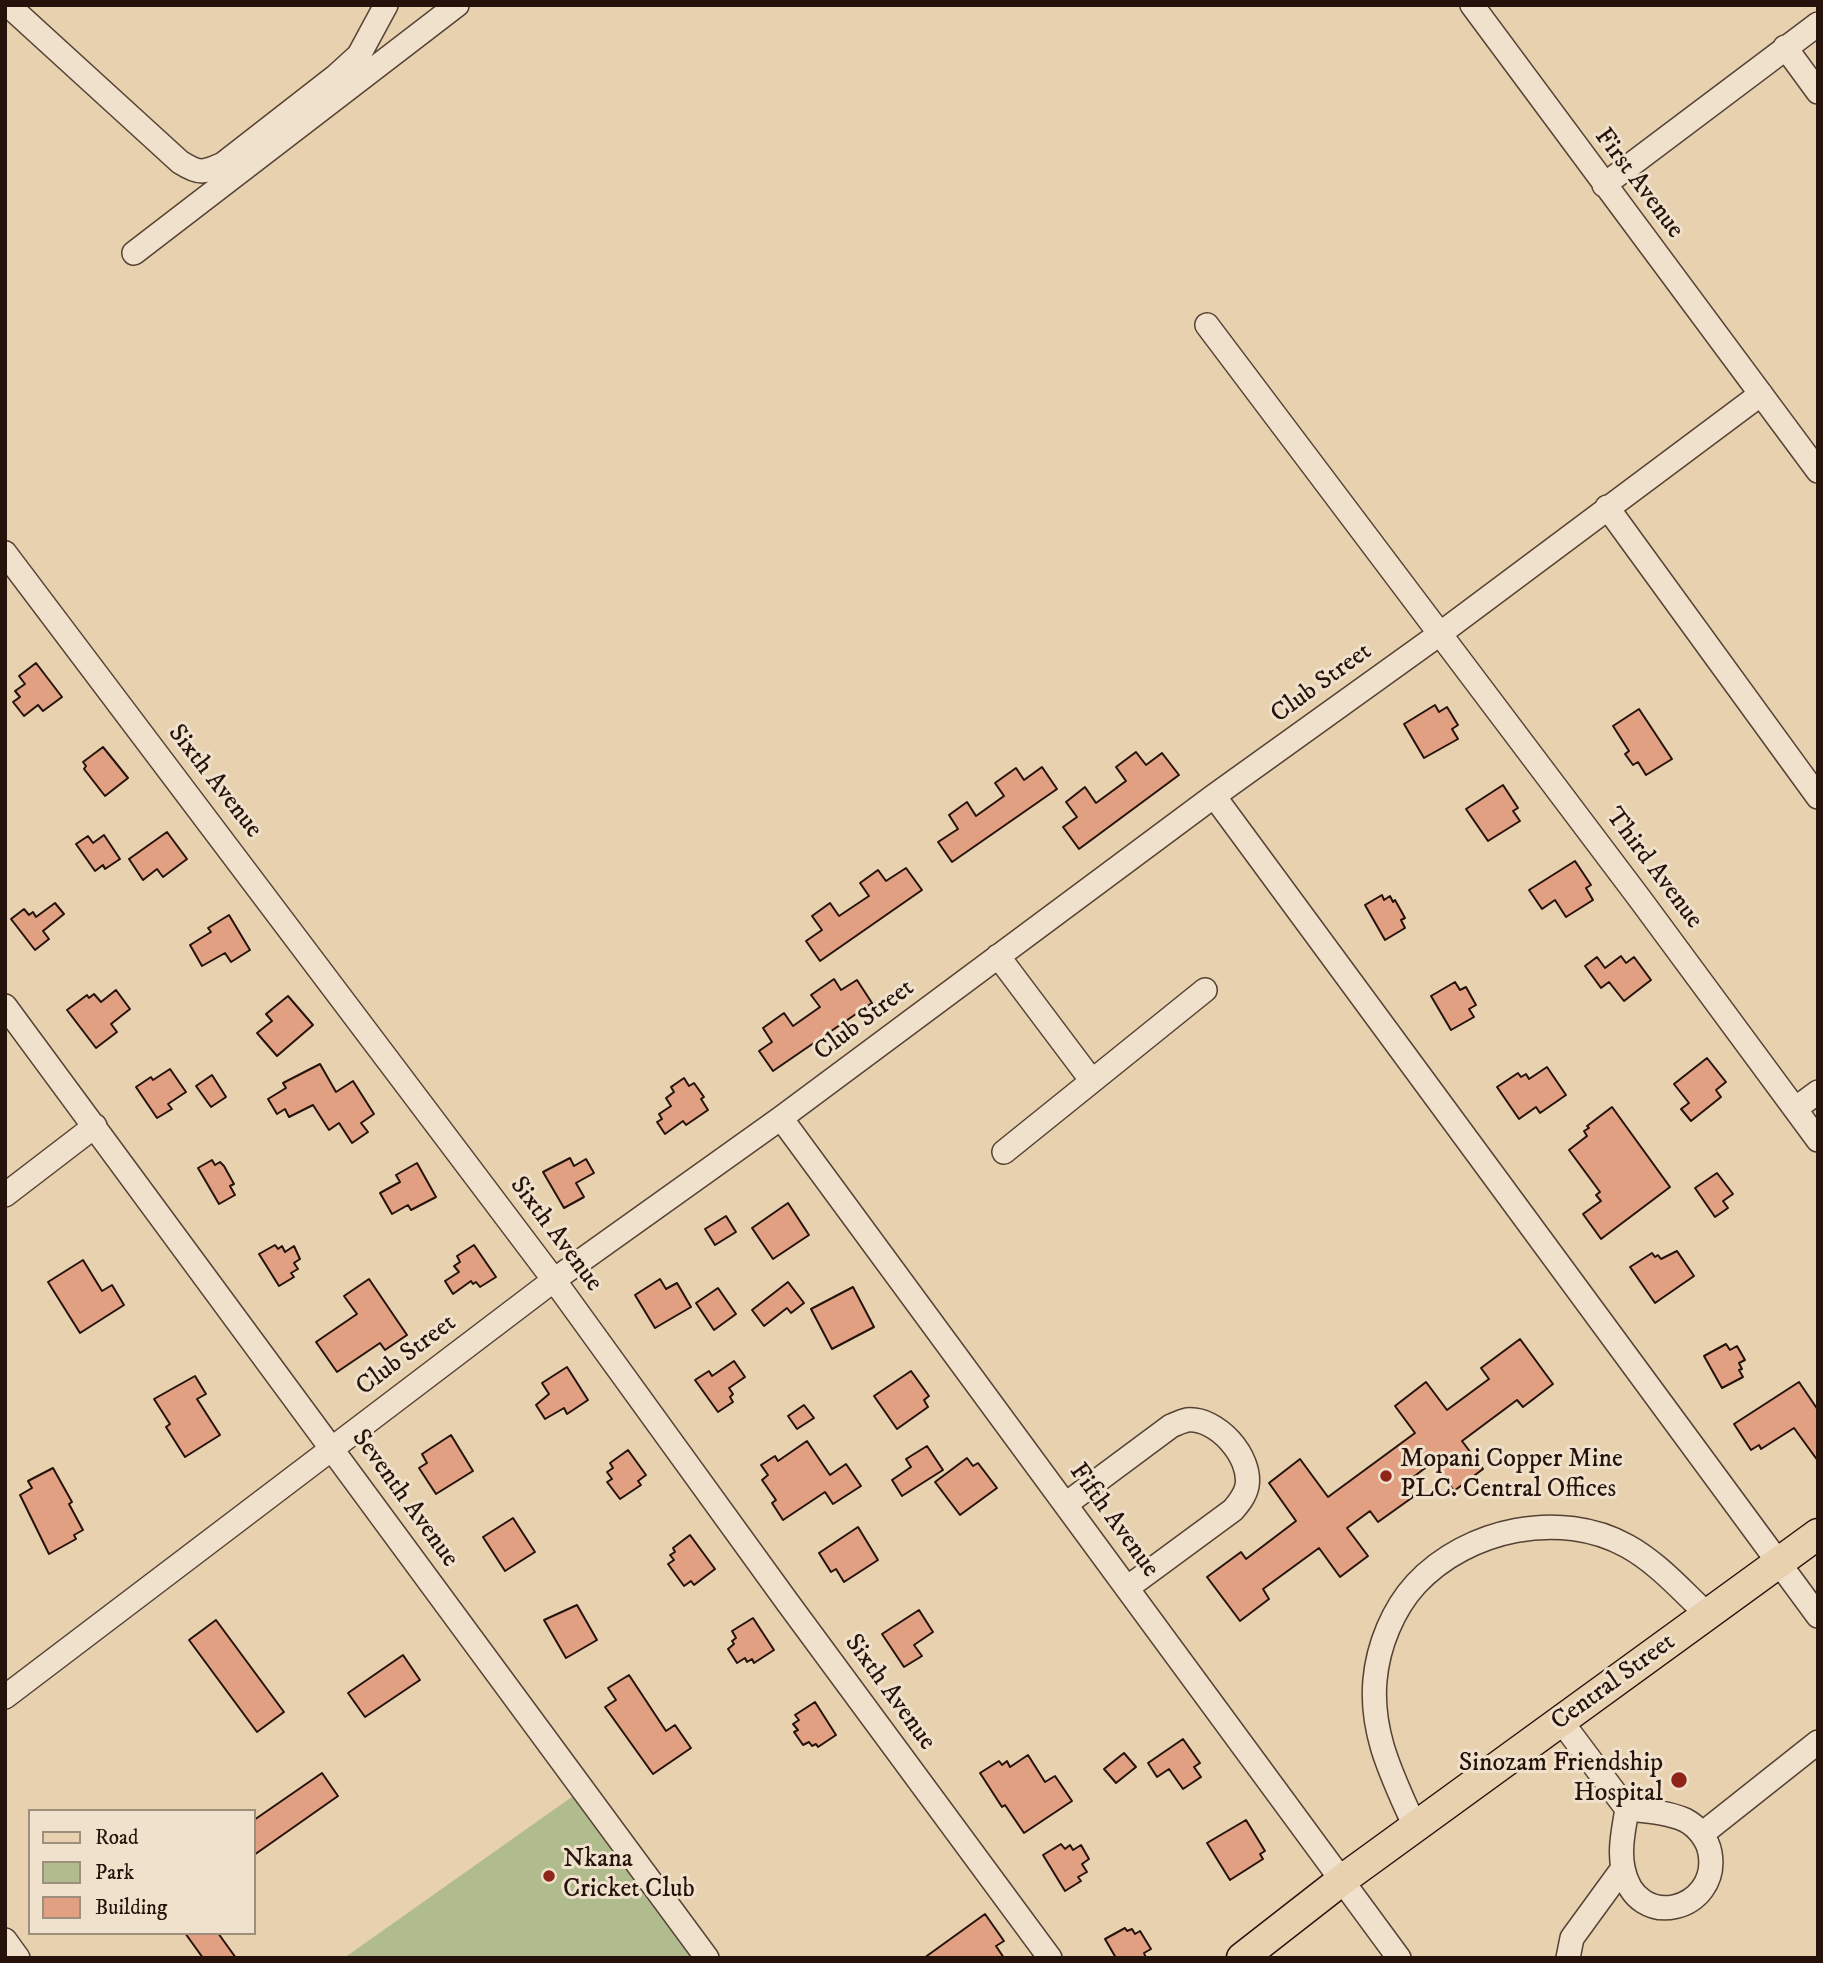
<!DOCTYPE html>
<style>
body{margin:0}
#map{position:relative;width:1823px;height:1963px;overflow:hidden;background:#e7d1af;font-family:"IM FELL DW Pica",serif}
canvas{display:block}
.frame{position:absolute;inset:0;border:7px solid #25120b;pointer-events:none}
.legend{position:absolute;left:28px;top:1809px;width:228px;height:126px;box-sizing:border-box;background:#efe1cb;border:2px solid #9e8e7e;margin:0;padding:9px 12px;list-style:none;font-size:21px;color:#25120b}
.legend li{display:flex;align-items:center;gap:14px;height:35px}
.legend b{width:35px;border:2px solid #9e8e7e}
</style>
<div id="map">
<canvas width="1823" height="1963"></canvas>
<div class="frame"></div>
<ul class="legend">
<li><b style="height:9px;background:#e7d1af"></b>Road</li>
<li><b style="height:19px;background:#b1bc8e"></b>Park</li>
<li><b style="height:19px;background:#e1a081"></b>Building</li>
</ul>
</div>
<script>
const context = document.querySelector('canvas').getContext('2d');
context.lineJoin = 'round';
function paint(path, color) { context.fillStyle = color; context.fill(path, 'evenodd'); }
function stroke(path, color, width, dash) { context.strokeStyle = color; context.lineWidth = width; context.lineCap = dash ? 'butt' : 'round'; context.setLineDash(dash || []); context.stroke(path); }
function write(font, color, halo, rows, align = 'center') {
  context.font = font + ' "IM FELL DW Pica",serif'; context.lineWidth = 6; context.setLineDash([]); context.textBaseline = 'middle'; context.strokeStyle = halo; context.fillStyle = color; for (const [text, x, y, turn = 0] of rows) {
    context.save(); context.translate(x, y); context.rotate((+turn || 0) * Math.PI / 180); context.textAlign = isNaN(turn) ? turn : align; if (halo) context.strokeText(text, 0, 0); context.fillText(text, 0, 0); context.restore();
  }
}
const green = new Path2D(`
 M576,1794L700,1958H344Z`);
const building = new Path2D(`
 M36,663L62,697L43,711L38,705L24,716L13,702L20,697L15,691L25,684L19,676Z
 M1435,705L1439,712L1447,707L1458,725L1452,729L1458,739L1424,758L1404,724Z
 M1639,709L1672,759L1646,775L1638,762L1633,765L1625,754L1629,751L1613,726Z
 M103,747L128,778L105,796L84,769L86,766L83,762Z
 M1136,752L1146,765L1162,753L1179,775L1079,849L1063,827L1077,817L1066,802L1085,787L1096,803L1126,781L1116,767Z
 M1042,767L1057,789L952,862L938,842L958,829L949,815L967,802L976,816L1004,796L995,783L1016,768L1024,780Z
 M1503,785L1518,808L1513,811L1520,821L1488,841L1466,809Z
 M167,832L187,859L163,877L157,869L143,880L129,859Z
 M104,835L120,859L105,869L103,865L95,871L76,844L88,836L93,843Z
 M1575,861L1591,885L1586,888L1593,900L1566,917L1555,900L1542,909L1529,890Z
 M906,868L922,890L820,961L806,941L822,930L812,916L830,903L839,916L869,896L860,883L878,870L886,881Z
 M1382,895L1384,900L1390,896L1393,902L1395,900L1405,918L1401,920L1405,928L1385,940L1365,905Z
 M55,903L64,914L43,931L49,939L35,950L11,919L24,909L29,915L33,912L36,917Z
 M229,915L250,950L231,962L225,953L202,966L190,945L211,932L208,928Z
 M1621,956L1626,963L1634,957L1651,980L1624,1001L1609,982L1601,988L1585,966L1597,957L1605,968Z
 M834,979L841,990L857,980L872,1003L773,1071L759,1051L772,1042L763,1028L784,1013L793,1026L820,1007L811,995Z
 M1455,982L1460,990L1466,987L1476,1005L1469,1009L1474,1017L1451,1030L1431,996Z
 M116,990L130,1009L111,1024L117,1032L96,1048L67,1010L87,995L89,998L94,994L101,1002Z
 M288,996L313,1025L277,1056L257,1033L272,1021L266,1014Z
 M1707,1058L1726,1082L1716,1090L1721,1097L1691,1121L1681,1109L1689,1103L1674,1084Z
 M320,1064L336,1092L353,1081L374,1114L361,1123L368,1132L352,1143L339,1123L329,1130L313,1105L289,1117L285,1109L277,1114L268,1099L286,1088L283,1083Z
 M1547,1067L1566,1095L1540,1113L1536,1107L1519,1119L1497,1087L1518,1073L1521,1077L1526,1074L1529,1079Z
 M170,1069L186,1092L168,1104L172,1109L157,1118L136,1087L151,1077L153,1080Z
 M212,1075L226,1097L211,1107L196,1086Z
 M684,1078L689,1086L694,1083L704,1097L701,1099L708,1110L686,1125L683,1121L665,1134L657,1122L662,1119L659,1114L671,1106L666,1098L674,1092L671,1087Z
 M1612,1107L1670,1187L1601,1239L1583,1214L1601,1201L1596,1195L1600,1192L1569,1150L1587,1136L1584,1131L1589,1128L1587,1126Z
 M570,1158L574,1166L586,1159L594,1173L576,1183L584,1197L564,1208L543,1172Z
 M212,1160L215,1165L220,1162L224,1166L234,1184L230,1186L235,1195L219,1204L198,1168Z
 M417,1163L436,1197L411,1210L408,1205L392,1214L380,1193L400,1182L396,1175Z
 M1717,1173L1733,1194L1723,1201L1728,1208L1715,1217L1695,1188Z
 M788,1203L809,1235L773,1259L752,1228Z
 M726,1216L736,1232L715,1245L705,1229Z
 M275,1245L278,1249L282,1246L285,1252L294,1246L300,1259L294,1263L298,1269L291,1273L294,1277L279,1286L259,1254Z
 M474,1245L496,1277L480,1287L476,1282L473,1284L471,1281L453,1294L445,1281L459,1272L454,1266L460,1262L457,1256Z
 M1677,1251L1694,1276L1655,1303L1630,1267L1652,1253L1655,1257L1658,1255L1661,1259Z
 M83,1260L102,1291L112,1285L124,1305L80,1333L48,1282Z
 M369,1279L407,1335L385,1350L380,1343L337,1372L316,1342L357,1314L344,1296Z
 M660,1279L666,1289L677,1283L691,1307L655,1328L635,1295Z
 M788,1282L804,1303L791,1313L787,1308L764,1326L752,1310Z
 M853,1287L874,1327L832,1349L811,1309Z
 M718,1288L736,1314L714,1330L696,1303Z
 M1520,1339L1553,1384L1523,1407L1517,1400L1462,1441L1483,1469L1454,1491L1433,1462L1403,1485L1413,1497L1378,1522L1370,1511L1347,1528L1368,1556L1340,1577L1319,1548L1263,1589L1269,1599L1240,1621L1207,1577L1241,1552L1246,1559L1296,1521L1269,1483L1300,1459L1328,1497L1415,1433L1395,1406L1426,1382L1447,1410L1489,1379L1481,1368Z
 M1726,1344L1730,1350L1737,1346L1745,1360L1739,1363L1742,1369L1739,1370L1743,1377L1722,1388L1704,1356Z
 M734,1361L745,1377L729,1388L733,1394L730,1397L733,1402L718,1412L695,1380L709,1371L712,1376Z
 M567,1367L588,1400L567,1414L564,1408L545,1419L536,1405L549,1394L542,1383Z
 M911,1371L929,1396L924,1400L928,1407L897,1429L874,1396Z
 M195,1376L206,1394L197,1399L220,1435L185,1457L166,1427L170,1424L154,1399Z
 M1799,1382L1818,1410V1461L1794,1428L1761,1449L1759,1445L1751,1450L1734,1424Z
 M804,1405L814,1418L797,1429L788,1416Z
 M451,1435L473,1471L436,1494L419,1468L427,1463L422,1454Z
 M807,1441L830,1475L846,1464L861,1486L833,1504L825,1492L783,1520L772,1503L776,1500L762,1480L768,1475L761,1465L775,1456L778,1461Z
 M927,1446L943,1470L902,1496L892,1480L911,1467L906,1459Z
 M628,1450L646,1475L638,1481L641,1485L620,1499L607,1482L612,1479L607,1472L613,1468L610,1463Z
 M967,1458L973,1466L978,1463L997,1488L960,1515L935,1482Z
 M53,1468L72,1502L69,1504L83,1530L74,1535L76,1539L49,1554L20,1495L32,1488L28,1481Z
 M513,1518L535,1552L505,1571L483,1537Z
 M858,1527L878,1560L844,1582L836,1569L831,1572L819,1553Z
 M690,1535L715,1569L694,1585L691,1581L684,1586L668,1564L674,1560L670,1555L675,1552L673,1548Z
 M577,1605L597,1640L566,1658L544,1620Z
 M919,1610L933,1632L914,1645L922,1656L904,1667L882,1634Z
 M753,1618L774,1650L754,1663L752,1659L747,1662L745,1658L737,1663L728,1649L734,1644L732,1641L736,1638L732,1631Z
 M216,1620L284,1712L257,1732L189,1640Z
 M403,1655L420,1680L365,1717L348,1693Z
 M629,1675L666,1731L675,1725L691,1748L653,1774L605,1707L616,1700L608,1688Z
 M815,1702L836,1735L818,1747L816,1744L812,1746L809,1742L803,1745L794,1732L798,1730L793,1724L799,1720L795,1715Z
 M1183,1739L1200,1763L1194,1767L1201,1777L1183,1789L1169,1769L1157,1777L1148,1763Z
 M1124,1753L1136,1767L1116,1783L1104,1769Z
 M1028,1755L1045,1782L1055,1776L1072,1801L1024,1833L1005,1805L1002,1807L980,1773L999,1761L1002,1765L1007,1761L1010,1767Z
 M322,1773L338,1796L254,1855V1820Z
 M1246,1820L1265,1851L1260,1854L1263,1859L1230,1880L1207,1843Z
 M1061,1844L1065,1849L1070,1845L1073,1850L1081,1845L1089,1859L1082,1864L1087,1872L1078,1877L1081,1881L1065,1891L1043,1855Z
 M985,1914L1004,1941L996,1946L1004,1958H924Z
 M1125,1928L1127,1931L1132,1929L1135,1934L1140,1931L1151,1949L1144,1953L1146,1958H1116L1105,1939Z
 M185,1933H218L236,1958H203Z`);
const minor = new Path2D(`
 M8,5L180,162C199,174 203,173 223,164L336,76L359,55L386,5
 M1472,5L1818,471
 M1785,47L1818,92
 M1604,185L1818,24
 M134,253L457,5
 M1207,325L1640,899L1818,1140
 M1607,507L1818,797
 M5,553L554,1280L788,1603L1050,1958
 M1214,796L1818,1616
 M998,956L1092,1081
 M5,1006L707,1958
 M1795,1109L1818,1092
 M781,1118L1399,1958
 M1004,1152L1205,990
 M5,1195L95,1126
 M1066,1504L1171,1426C1176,1424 1182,1421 1187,1420C1217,1417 1252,1457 1247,1486C1245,1496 1239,1503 1233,1510L1127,1588
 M5,1697L554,1280L781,1118L1214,796L1441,633L1761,394
 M1561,1721L1627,1809C1624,1828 1619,1849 1623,1868C1636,1934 1720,1910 1710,1853C1708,1840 1697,1826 1685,1820C1667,1812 1646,1811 1627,1809
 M1415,1827C1394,1779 1370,1735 1375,1680C1378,1646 1393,1609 1416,1584C1467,1529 1561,1509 1627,1546C1658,1563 1682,1591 1708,1615
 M1702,1834L1818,1742
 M5,1940L18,1958
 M1568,1958L1572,1938L1623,1868`);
const major = new Path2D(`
 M1242,1958L1342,1880L1818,1534`);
const markers = [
 [1386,1476,7,"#8f2418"],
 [1679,1780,9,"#8f2418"],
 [549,1876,7,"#8f2418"]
];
const streetNames = [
 ["First Avenue",1638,184,53],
 ["Club Street",1322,684,-36],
 ["Sixth Avenue",214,782,52],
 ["Third Avenue",1653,869,53],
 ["Club Street",865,1021,-37],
 ["Sixth Avenue",555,1235,53],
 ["Club Street",407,1356,-37],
 ["Seventh Avenue",404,1499,54],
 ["Fifth Avenue",1113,1521,54],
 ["Central Street",1614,1683,-36],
 ["Sixth Avenue",889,1693,54]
];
const poiNames = [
 ["Mopani Copper Mine",1400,1461],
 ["PLC. Central Offices",1400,1491],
 ["Sinozam Friendship",1663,1765,"right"],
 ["Hospital",1663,1795,"right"],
 ["Nkana",563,1861],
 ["Cricket Club",563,1891]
];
paint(green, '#b1bc8e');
paint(building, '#e1a081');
stroke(building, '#25120b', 2);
stroke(minor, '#564234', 26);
stroke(major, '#25120b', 33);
stroke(minor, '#efe1cb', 23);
stroke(major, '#e7d1af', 30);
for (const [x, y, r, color] of markers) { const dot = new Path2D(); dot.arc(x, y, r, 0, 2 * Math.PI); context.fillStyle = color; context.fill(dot); stroke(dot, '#efe1cb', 2.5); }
write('26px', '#25120b', '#efe1cb', streetNames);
write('26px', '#25120b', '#efe1cb', poiNames, 'left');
</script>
